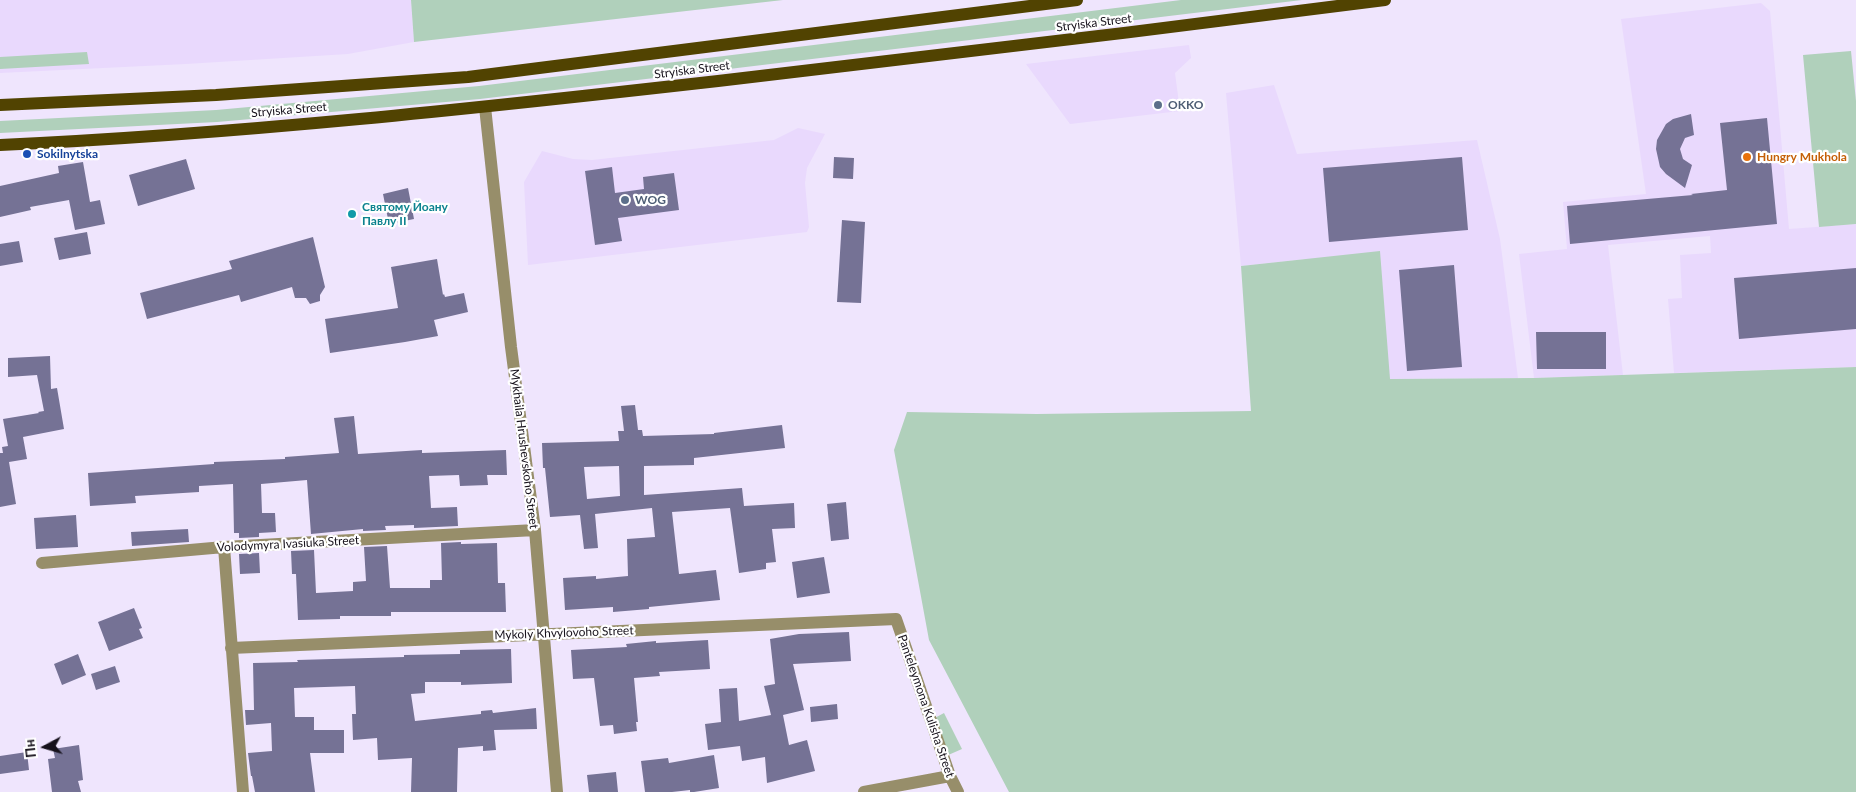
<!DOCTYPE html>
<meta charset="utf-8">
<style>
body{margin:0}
#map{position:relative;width:1856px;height:792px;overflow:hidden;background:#efe5fd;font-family:Lato,sans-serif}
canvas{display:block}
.north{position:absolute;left:20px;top:722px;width:50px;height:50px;-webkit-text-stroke:4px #fff;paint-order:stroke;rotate:264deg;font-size:14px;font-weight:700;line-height:20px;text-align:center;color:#16111b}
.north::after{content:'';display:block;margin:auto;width:18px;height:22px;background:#16111b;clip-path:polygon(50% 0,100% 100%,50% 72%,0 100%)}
</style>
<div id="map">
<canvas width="1856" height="792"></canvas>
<div class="north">Пн</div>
</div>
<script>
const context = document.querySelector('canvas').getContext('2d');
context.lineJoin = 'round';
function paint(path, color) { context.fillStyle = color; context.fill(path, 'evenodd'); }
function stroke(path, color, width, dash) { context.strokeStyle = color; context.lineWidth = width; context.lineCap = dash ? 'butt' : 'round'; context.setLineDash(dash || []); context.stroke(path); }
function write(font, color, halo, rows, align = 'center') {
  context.font = font + ' Lato,sans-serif'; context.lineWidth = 4.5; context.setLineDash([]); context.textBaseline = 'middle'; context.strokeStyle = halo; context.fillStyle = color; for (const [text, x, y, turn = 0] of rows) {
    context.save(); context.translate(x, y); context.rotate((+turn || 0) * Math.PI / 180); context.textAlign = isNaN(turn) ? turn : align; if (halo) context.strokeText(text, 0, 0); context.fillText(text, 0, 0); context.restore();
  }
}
const built = new Path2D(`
 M0,0H411L414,42L348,54L186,64L0,73Z
 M1761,3L1770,11L1789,229L1856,224V367L1674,373L1668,299L1682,298L1680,255L1711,253L1710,236L1608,245L1623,375L1534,378L1519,254L1567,249L1563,202L1646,194L1621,19Z
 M1189,45L1191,58L1175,73L1180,111L1070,124L1026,64Z
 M1274,85L1297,154L1477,140L1500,239L1518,378L1389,379L1306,259L1241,266L1226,93Z
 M798,128L825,134L807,168L805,183L809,227L807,232L528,265L524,182L542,151L573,159L592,160L774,140Z`);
const green = new Path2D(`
 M411,0H783L414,42Z
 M1181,0H1302L480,99L217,122L0,133V121L216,110L479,86Z
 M1851,51L1856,101V224L1819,227L1803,55Z
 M87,52L89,64L0,69V57Z
 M1380,251L1390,379L1534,378L1856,367V792H1009L929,640L894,450L907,412L1037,414L1251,411L1241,266Z
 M944,713L962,749L946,756L931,720Z`);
const building = new Path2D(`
 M1691,114L1694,135L1685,138L1680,149L1683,159L1692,165L1685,188L1666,174L1660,167L1656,149L1657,140L1666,124L1673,119Z
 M1767,118L1777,224L1570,244L1567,206L1693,195L1691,194L1727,190L1720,123Z
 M834,157L854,158L853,179L833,178Z
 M1462,157L1468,230L1329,242L1323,168Z
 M186,159L195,189L138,206L129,175Z
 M83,162L90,202L100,200L105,224L75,230L69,200L30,207L31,210L0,217V186L59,173L58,166Z
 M612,167L615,193L644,189L643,177L674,173L679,210L618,218L622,241L595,245L585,171Z
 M408,188L414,219L389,224L383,194Z
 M842,220L865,222L861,303L837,302Z
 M87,232L91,254L59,260L54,238Z
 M313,237L325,287L320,295V301L310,304L306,298H295L292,287L241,302L239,295L147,319L140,293L232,269L229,261Z
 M19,241L23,262L0,266V244Z
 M437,259L443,295L444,294L445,297L464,293L468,312L434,320L438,336L405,342L330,353L325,319L398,308L391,267Z
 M1454,265L1462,367L1407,371L1399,270Z
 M1856,268V329L1739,339L1734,278Z
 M1536,332H1606V369H1537Z
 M50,356L51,389L57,388L64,429L23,437L27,459L9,462L16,504L0,507V453H3L2,447L8,446L3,419L39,413L38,412L44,411L37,375L8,377V358Z
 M635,405L638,430H642L643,436L714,434V433L782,425L785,448L694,458V465L644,466V495L742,488L744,506L794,503L795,528L772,529L776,562L766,563V569L739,573L730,508L672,512L679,574L716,570L720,600L649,607V609L613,612V607L565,610L563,578L596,576V579L628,576L627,539L655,537L652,508L595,514L598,548L584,549L580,515L550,517L545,468H543L542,443L619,441L618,431H624L621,406ZM619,466L620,496L587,499L584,467Z
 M354,416L358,454L422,450V453L506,450L507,475H487L488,485L460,486L459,475L429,476L431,508L457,507L458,526L414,528V525L385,526L386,530L363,531V529L311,534L307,480L261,484L262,513H275L276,532L259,533V537L239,538V533H234L233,484L199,486V492L135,496L136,503L90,506L88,473L214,464V462L285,459V457L339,453L334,418Z
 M846,502L849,539L831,541L827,504Z
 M76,515L78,547L36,549L34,518Z
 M188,529L189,542L132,546L131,532Z
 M461,542V544L497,543L498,583H505L506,612H391V616H340V619L298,620L296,574H292L291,551L314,550L316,593L353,591V582L366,581L364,547L387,546L390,588H430V580H442L441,543Z
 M259,553L260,573L240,574L239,554Z
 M824,557L830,593L797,598L792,562Z
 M134,608L142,628L139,629L143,638L109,651L98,622Z
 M849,632L851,661L793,664L804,710L783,715L789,745L807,740L815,771L767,783L765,757L742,761L740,746L708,750L705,724L721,722L719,689L737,688L739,721L771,715L764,686L775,684L770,639L799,634Z
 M708,640L710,669L659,672L660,676L634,678L638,722H636L637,731L614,734L613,725L600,726L594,678L573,679L571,650L627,647L626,644L656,641V643Z
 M511,649L512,683L461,685V682H425V693L411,694L415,721L481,714V711L492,710L493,713L536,708L537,729L494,730L496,750L483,751V746L458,748L457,792H411L412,758L378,760L377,738L353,740L352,714H356L355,686L294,688L295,717H314V730H344V753H310L315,792H255L252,776H251L248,753L272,751L271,723L246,725L245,710H254L253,663L298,662L297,660L404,657V655L460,654V650Z
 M78,654L86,675L62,685L54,664Z
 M115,666L120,682L96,690L91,674Z
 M837,704L838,719L811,722L810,707Z
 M79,745L83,780L78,781L81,792H52L48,759L55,758L53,749Z
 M27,752L29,770L0,774V756Z
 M714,755L719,788L694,792H690V790L672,792H645L641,761L668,758L669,763Z
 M616,772L618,792H589L587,775Z`);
const street = new Path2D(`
 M485,107L511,347L535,530L557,792
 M224,547L243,792
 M42,563L224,547L535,530
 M231,648L896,619L950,776L958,792
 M864,792L950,776`);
const primary = new Path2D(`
 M0,105L216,95L468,77L1077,0
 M0,145C240,134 479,108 718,81C940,55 1163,29 1385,0`);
const markers = [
 [1158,105,5,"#5c6f8a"],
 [27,154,5,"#1a4fb4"],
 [1747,157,5,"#e8710a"],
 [625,200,5,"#5c6f8a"],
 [352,214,5,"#0f9aa8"]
];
const streetNames = [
 ["Stryiska Street",1094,23,-7],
 ["Stryiska Street",692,70,-7],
 ["Stryiska Street",289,110,-5],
 ["Mykhaila Hrushevskoho Street",524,449,83],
 ["Volodymyra Ivasiuka Street",288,544,-3],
 ["Mykoly Khvylovoho Street",564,633,-2],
 ["Panteleymona Kulisha Street",926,706,71]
];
const serviceNames = [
 ["OKKO",1168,105],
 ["WOG",635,200]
];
const transitNames = [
 ["Sokilnytska",37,154]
];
const foodNames = [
 ["Hungry Mukhola",1757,157]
];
const cultureNames = [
 ["Святому Йоану",362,207],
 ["Павлу ІІ",362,221]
];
paint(built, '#e9d9fd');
paint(green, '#b0d0bb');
paint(building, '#757295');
stroke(street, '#978e6a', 12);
stroke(primary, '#514301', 12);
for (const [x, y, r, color] of markers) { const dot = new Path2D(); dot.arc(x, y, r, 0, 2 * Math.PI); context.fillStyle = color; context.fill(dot); stroke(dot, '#fff', 2); }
write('12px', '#16111b', '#fff', streetNames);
write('bold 12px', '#4e5e75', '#fff', serviceNames, 'left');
write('bold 12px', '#164399', '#fff', transitNames, 'left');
write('bold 12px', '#c56008', '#fff', foodNames, 'left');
write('bold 12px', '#0d838f', '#fff', cultureNames, 'left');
</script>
